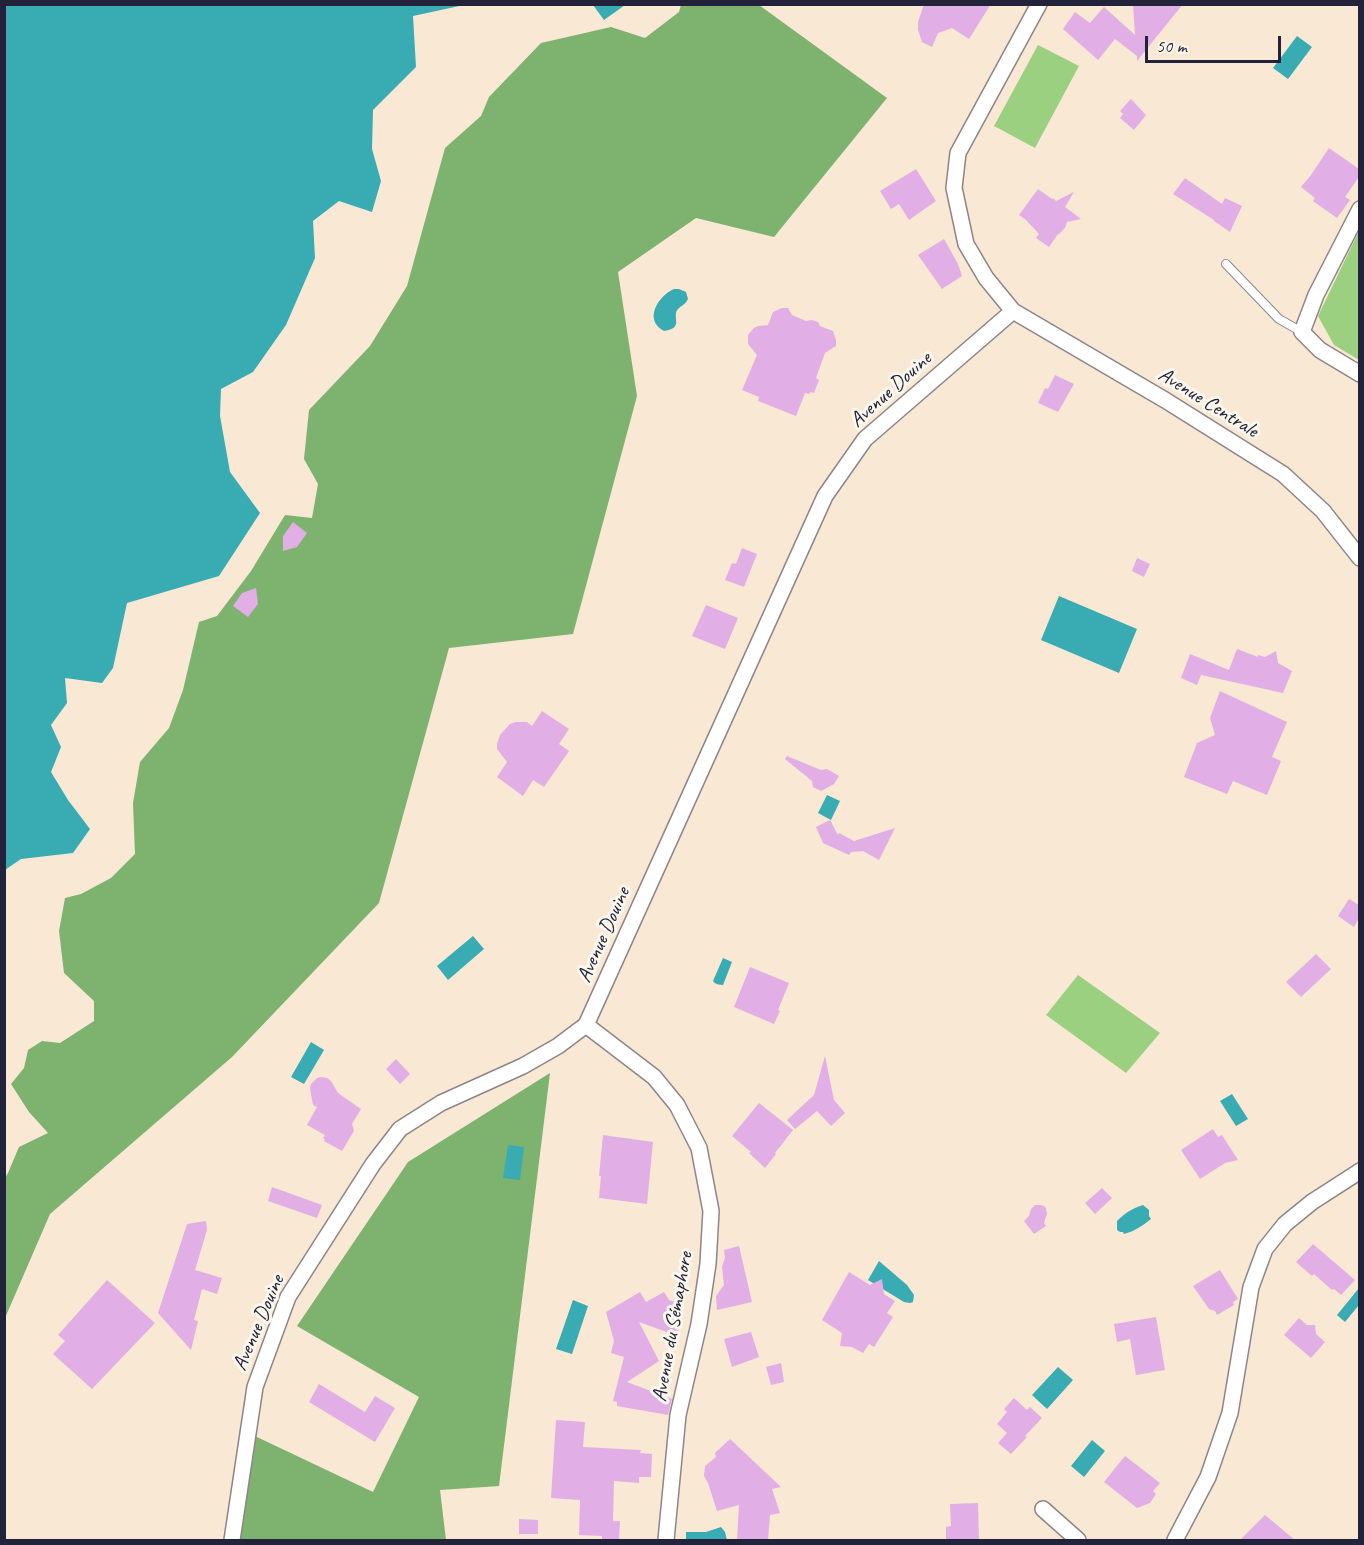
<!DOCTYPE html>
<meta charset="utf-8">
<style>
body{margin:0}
#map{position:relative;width:1364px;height:1545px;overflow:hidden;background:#f8e8d4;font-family:Caveat,sans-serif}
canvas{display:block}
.frame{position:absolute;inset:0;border:6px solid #22223b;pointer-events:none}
.scale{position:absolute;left:1145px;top:36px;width:136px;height:27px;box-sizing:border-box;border:3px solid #22223b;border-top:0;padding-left:8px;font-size:18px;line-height:21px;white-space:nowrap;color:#22223b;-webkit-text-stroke:4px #fbf7ec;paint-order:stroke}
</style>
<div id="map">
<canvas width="1364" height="1545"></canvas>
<div class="frame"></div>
<div class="scale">50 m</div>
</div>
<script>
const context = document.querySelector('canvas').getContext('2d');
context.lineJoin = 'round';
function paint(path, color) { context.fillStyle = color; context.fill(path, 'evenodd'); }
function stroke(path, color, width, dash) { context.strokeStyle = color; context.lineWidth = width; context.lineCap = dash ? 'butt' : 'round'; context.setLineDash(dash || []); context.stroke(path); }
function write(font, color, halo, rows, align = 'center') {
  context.font = font + ' Caveat,sans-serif'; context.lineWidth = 6; context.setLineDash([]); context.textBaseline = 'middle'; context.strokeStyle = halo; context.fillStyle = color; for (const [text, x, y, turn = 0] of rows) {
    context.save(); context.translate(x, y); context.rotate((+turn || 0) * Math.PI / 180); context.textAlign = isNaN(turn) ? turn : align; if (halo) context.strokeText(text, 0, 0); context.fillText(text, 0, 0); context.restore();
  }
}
const green = new Path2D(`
 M1038,45L1079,66L1035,148L994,126Z
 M1359,231V360L1334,345L1318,316Z
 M1078,975L1160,1033L1126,1073L1046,1015Z`);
const forest = new Path2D(`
 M681,5H759L887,98L774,237L696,218L618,272L637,396L573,634L449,648L379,903L232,1057L50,1214L5,1318V1178L8,1173L19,1147L48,1133L29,1112L11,1084L24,1068L28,1050L42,1041L60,1043L94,1021V1001L64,973L59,931L65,898L81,894L111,878L135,854L133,803L140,762L169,728L183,690L199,622L217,616L251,571L285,515L312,518L318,484L304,459L309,410L370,346L407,286L445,148L481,116L489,97L541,43L611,27L645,38L679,12Z
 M550,1073L499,1486L440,1490L446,1540H226L240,1429L373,1492L419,1397L297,1326L408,1162Z`);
const water = new Path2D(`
 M5,4L464,5L413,16L416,67L373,110L372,149L381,181L372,212L339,201L313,221L315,258L286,325L253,372L221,389L220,416L230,472L260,513L219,576L127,603L113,668L102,683L65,678L67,703L51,725L61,747L51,772L68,800L90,829L73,853L21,859L5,870Z
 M593,5H625L604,20Z
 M1297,36L1312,47L1288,79L1273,68Z
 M674,289H679L686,292L688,299C685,305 682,305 678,309C671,317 685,328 664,331C643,320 658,296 674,289Z
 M1059,596L1137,629L1119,673L1041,640Z
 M827,795L840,801L831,820L818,813Z
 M473,936L484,949L448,980L437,966Z
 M723,958L732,962L723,985C719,985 715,984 713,981Z
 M311,1042L324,1050L304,1084L291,1077Z
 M1232,1094L1248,1119L1236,1126L1220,1101Z
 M508,1145L524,1147L520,1180L503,1178Z
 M1143,1205L1149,1210V1216L1151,1219C1142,1226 1135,1231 1124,1234L1123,1232H1120L1117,1230V1221C1125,1213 1131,1209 1143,1205Z
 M879,1261L907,1285L914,1295L913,1302L910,1303L904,1302L868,1280Z
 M1359,1288V1305L1345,1322L1337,1315Z
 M573,1300L588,1306L572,1354L556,1349Z
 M1058,1367L1073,1380L1047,1409L1032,1395Z
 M1092,1440L1105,1451L1084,1477L1071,1466Z
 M721,1527L725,1532L727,1540H686V1532H706Z`);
const building = new Path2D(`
 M924,4H991L969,39L952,28L938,33L932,47L922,42L918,30V22Z
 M1133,4H1183L1137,61V56L1115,39L1098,60L1063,29L1075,12L1090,23L1104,7L1135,35Z
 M1131,99L1146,115L1134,130L1120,118L1123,114L1120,111Z
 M1329,148L1359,169V177L1345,197L1350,200L1337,218L1313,201L1315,198L1301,187L1311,175Z
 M916,169L936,201L909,220L899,204L891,209L880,191Z
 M1185,178L1222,204L1225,198L1242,206L1230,232L1214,221V220L1173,194Z
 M1038,189L1052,199L1053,198L1056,201L1074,192L1065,207L1081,219L1067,222L1065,228L1059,234H1058L1049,247L1036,238L1039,234L1026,220L1019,215Z
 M944,239L958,264L962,276L942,289L918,255Z
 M782,308H788L792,315L806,321L812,320L818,322L820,326L833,331L836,340V346L825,353L816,378L819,380L814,393L810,392V394L805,393L796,416L758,401L759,397L742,390L757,355L748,344V335L754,328L758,326L768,325L773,312Z
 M1055,375L1074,384L1058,412L1038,403L1045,388L1048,389Z
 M293,522L307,533L297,547L283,551V536Z
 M742,548L757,554L744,587L725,580L732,563L736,564Z
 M1137,558L1150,564L1144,577L1132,571Z
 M256,588L258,604L248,617L233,606L242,593Z
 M706,605L738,618L725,649L692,636Z
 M1237,649L1258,657V655L1265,657L1276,651L1278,663L1292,671L1283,693L1201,675L1197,685L1181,678L1190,654L1229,670Z
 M1220,691L1287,722L1272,757L1281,761L1267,795L1233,781L1227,794L1184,777L1197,743L1215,735L1210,718Z
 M542,711L569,729L559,744L569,751L544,787L533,780L523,796L497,777L507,762L497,749V744L500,735L510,724L516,722H527L532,726Z
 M787,756L821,770L827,769L839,776L834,784L821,791L813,787L812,781L785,759Z
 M830,820L838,835L839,833L854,841L895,828L879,860L863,851L851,852L849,855L823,843L816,827Z
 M1349,899L1359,905V918L1354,927L1338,916Z
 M1316,954L1331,969L1301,997L1286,982Z
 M750,967L789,983L778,1010L780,1011L774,1024L734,1007Z
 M825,1056L834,1100L845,1113L831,1126L817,1111L795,1129L787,1120L814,1095Z
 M396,1059L410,1074L400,1084L386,1069Z
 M321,1077L327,1078L331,1081L338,1093L361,1109L352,1124L354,1131L342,1151L324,1141L325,1140L323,1138L325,1135L307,1125L317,1107L313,1105L310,1088L311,1084L317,1078Z
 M759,1103L793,1130L775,1153L776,1154L765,1168L749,1153L751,1152L732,1136Z
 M1213,1129L1218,1137L1222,1135L1238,1160L1225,1163L1200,1179L1181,1150Z
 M603,1135L653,1142L647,1204L599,1198L601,1176H599Z
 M272,1187L322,1205L317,1218L268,1201Z
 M1102,1188L1112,1198L1095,1214L1085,1203Z
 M1035,1205H1041L1044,1206L1046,1208L1047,1214L1044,1223L1046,1226L1034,1234L1024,1221L1029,1216L1031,1209Z
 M206,1221L207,1230L195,1270L222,1278L217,1294L202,1289L194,1320L198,1321L191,1350L158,1313L187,1224Z
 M1313,1244L1355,1280L1341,1295L1334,1289L1332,1290L1314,1274L1312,1276L1296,1262Z
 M739,1246L752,1302L717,1310L716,1296L724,1285L722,1267L725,1258L724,1250Z
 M1220,1270L1238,1299L1233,1302L1234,1305L1217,1315L1215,1311L1209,1309L1193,1286Z
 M849,1272L870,1285L882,1279L884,1294L895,1301L887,1313L893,1317L874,1347L869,1344L863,1353L852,1347L840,1346L842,1333L822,1320Z
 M107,1280L155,1323L92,1389L53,1354L65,1341L58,1335Z
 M640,1292L646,1302L664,1292L669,1300L679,1303L677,1312L682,1313L679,1329L675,1335L639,1322L659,1361L627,1382L672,1399L668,1415L617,1406V1402L613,1401L624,1357L611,1353L614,1341L606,1312Z
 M1156,1317L1165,1370L1136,1375L1130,1339L1117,1342L1114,1324Z
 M1299,1318L1307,1325H1315L1316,1334L1325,1342L1311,1358L1284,1335Z
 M751,1332L759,1357L732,1367L724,1339Z
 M781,1363L784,1382L771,1385L766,1367Z
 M319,1384L365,1412L375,1396L395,1408L375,1442L309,1402Z
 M1014,1398L1027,1410L1030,1407L1042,1418L1025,1436L1027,1437L1011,1454L998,1443L1007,1433L997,1424L1007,1412L1004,1409Z
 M556,1420L585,1422L583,1447L641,1450L640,1453L652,1454L651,1477H639V1483L614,1481L613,1521H620L619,1540H602V1536L579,1535L580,1500L551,1498Z
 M730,1439L781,1487L772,1489L780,1513L770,1515L768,1540H737L739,1505L717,1511L708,1483L704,1476L705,1466L716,1457L715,1453Z
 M1125,1456L1160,1483L1153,1491L1156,1494L1150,1503L1137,1508L1104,1482Z
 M978,1503L979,1540H946V1527L951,1526L950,1504Z
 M1265,1515L1295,1540H1240Z
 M519,1519L538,1520V1534H519Z`);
const service = new Path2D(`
 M1226,264L1279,319L1302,332`);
const minor = new Path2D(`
 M1039,4L958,153L954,188L966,244L986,278L1013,311L1165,400L1283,474L1323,511L1360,558
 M1360,209L1316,295L1302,332L1320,350L1360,374
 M586,1025L654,1077L677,1105L699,1148L711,1211L708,1264L699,1324L678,1415L666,1540
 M1043,1509L1078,1540
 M232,1540L255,1387L288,1297L373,1164L400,1129L441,1103L523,1066L558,1046L586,1025L825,496L865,439L1013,311
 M1175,1540L1208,1477L1230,1413L1251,1287L1265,1249L1285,1224L1312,1202L1360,1171`);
const streetNames = [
 ["Avenue Douine",891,390,-42],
 ["Avenue Centrale",1208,403,32],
 ["Avenue Douine",604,935,-66],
 ["Avenue Douine",259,1323,-67],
 ["Avenue du Sémaphore",673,1327,-80]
];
paint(green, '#9cd081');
paint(forest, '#7db26f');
paint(water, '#39abb3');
paint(building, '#e1afe5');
stroke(service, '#8d8588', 10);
stroke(minor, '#8d8588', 18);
stroke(service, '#fff', 8);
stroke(minor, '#fff', 15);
write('21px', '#22223b', '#fbf7ec', streetNames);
</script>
